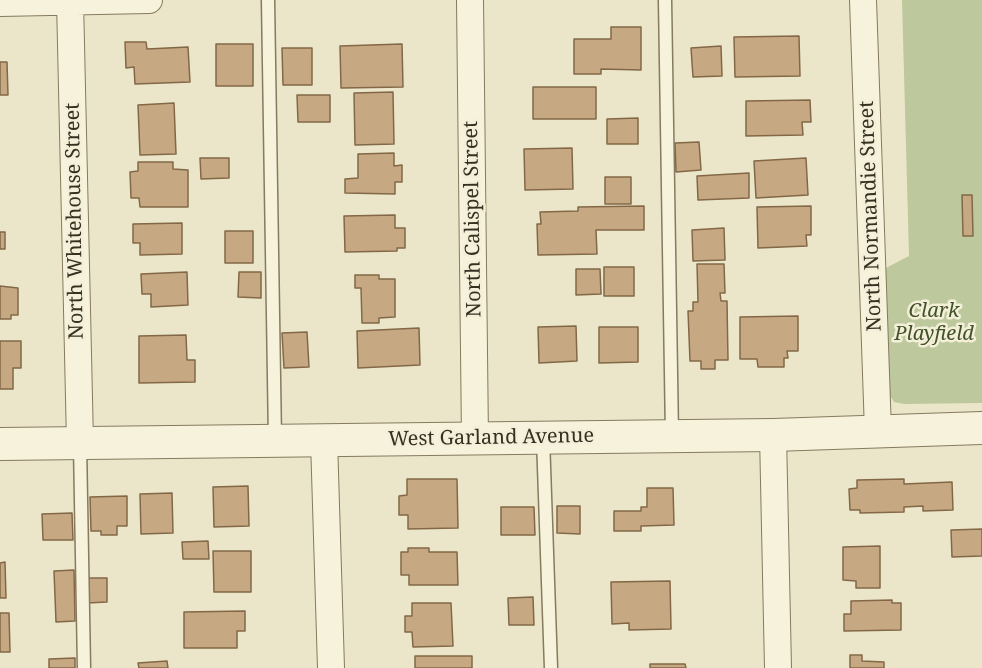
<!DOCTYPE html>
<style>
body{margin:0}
canvas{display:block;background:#ebe6c9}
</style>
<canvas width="982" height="668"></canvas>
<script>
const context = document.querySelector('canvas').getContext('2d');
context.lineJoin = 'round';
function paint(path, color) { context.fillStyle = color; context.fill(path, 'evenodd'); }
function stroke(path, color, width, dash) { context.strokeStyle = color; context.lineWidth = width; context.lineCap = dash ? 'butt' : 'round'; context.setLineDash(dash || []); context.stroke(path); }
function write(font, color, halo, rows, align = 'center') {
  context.font = font + ' "Noto Serif",serif'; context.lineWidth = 5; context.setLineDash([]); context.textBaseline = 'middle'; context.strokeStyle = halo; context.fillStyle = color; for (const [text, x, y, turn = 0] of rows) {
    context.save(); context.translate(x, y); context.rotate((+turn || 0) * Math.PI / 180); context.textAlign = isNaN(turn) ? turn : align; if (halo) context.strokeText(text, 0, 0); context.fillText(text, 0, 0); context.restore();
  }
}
const green = new Path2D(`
 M902,0H982V403L904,404L894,402L889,394L884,269L909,256Z`);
const building = new Path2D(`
 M611,27H641V70L601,69V74H574V39H611Z
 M799,36L800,76L735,77L734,37Z
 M125,42H146L147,49L188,47L190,82L135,84L134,67L126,68Z
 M216,44H253V86H216Z
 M402,44L403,87L341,88L340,46Z
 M721,46L722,76L693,77L691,48Z
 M282,48H312V85H283Z
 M0,62H7L8,95H0Z
 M533,87H596V119H533Z
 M393,92L394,144L355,145L354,93Z
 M297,95H330V122H298Z
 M810,100L811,122H802L803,135L746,136V101Z
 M174,103L176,154L140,155L138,105Z
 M638,118V144H607V119Z
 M699,142L701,170L676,172L675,143Z
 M572,148L573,189L525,190L524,149Z
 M394,153V166L402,165V182H395V194L345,193V179L358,178V154Z
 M200,158H229V178L201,179Z
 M806,158L808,195L756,198L754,161Z
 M138,162H173V169L188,170V207H140L139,198H131L130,172L138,171Z
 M749,173V198L698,200L697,176Z
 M605,177H631V204H605Z
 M962,195H972L973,236H963Z
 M644,206V230H596L597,254L538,255L537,224H541L540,212L578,211V207Z
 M811,206V235H806L807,246L758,248L757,207Z
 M395,215V228H405V248H397V251L345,252L344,216Z
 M182,223V254L140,255V243H133V224Z
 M724,228L725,260L693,261L692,230Z
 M225,231H253V263H225Z
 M0,232H5V249H0Z
 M697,264H724L725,293H720L721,301H727L728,360H715V369H701V361H690L688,311H693V302H698Z
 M604,267H634V296H604Z
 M576,269H600L601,294L576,295Z
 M187,272L188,305L151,307V294H142L141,274Z
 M239,272H261V298L238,297Z
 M355,275H379V279H395V317L379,318V323H362L361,288H355Z
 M0,286L18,288V315H11V319H0Z
 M798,316V351H787L788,358H784V367H758L757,359H740V317Z
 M576,326L577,361L539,363L538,327Z
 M599,327H638V362L599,363Z
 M419,328L420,365L358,368L357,331Z
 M307,332L309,367L284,368L282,333Z
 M186,335L187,360H195V382L139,383V336Z
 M0,341H21V368H13V389H0Z
 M407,479H457L458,528L408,529V515H399V496L407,495Z
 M904,479V484L952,482L953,510L923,511V506L904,507V512L860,513V510H850L849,489L857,488V480Z
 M248,486L249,526L214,527L213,487Z
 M647,488H673L674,525L641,526V531H614V511H641V507H647Z
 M172,493L173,533L141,534L140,494Z
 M127,496V526H117V535H101V531H91L90,497Z
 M557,506H580V534L557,533Z
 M501,507H534L535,535H501Z
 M72,513L73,540H43L42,514Z
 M982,529V556L952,557L951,530Z
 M208,541L209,559H183L182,542Z
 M880,546V588H856V581L843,580V547Z
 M408,548H429V552H457L458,585H409V575H401V552H408Z
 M213,551H251V592H214Z
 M5,562L6,598H0V563Z
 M74,570L75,621L56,622L54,571Z
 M87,578H107V602L87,603Z
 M670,581L671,629L629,630V623L612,624L611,582Z
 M533,597L534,625H509L508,598Z
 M892,600V603H901V630L844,631V614H851V601Z
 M412,603H451L453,646L413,647L412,632H405V616H412Z
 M245,611V631H237V648H184V612Z
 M0,613H9L10,652H0Z
 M850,655H862V661L884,662V668H850Z
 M415,656H472V668H415Z
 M75,658V668H49V659Z
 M167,661L168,668H139L138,663Z
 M650,664H685L686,668H650Z`);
const service = new Path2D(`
 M268,0L275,440
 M665,0L672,435
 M543,438L551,668
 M80,444L84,668`);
const minor = new Path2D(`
 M70,0L80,442
 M470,0L475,439
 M863,0L878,431
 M0,3L149,0
 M773,435L778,668
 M324,440L331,668`);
const tertiary = new Path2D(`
 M0,444L773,435L982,428`);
const streetNames = [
 ["North Normandie Street",871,216,-92],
 ["North Calispel Street",473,219,-91],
 ["North Whitehouse Street",75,221,-91],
 ["West Garland Avenue",491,438,-1]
];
const parkNames = [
 ["Clark",934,311],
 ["Playfield",934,334]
];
paint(green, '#bdc99d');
paint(building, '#c6a982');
stroke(building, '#836847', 1.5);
stroke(service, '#867a5f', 15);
stroke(minor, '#867a5f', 28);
stroke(tertiary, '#867a5f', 34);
stroke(service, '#f6f2db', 12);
stroke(minor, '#f6f2db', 26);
stroke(tertiary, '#f6f2db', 32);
write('20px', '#382f21', '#f3efd8', streetNames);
write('italic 20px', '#42522a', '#f3efd8', parkNames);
</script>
